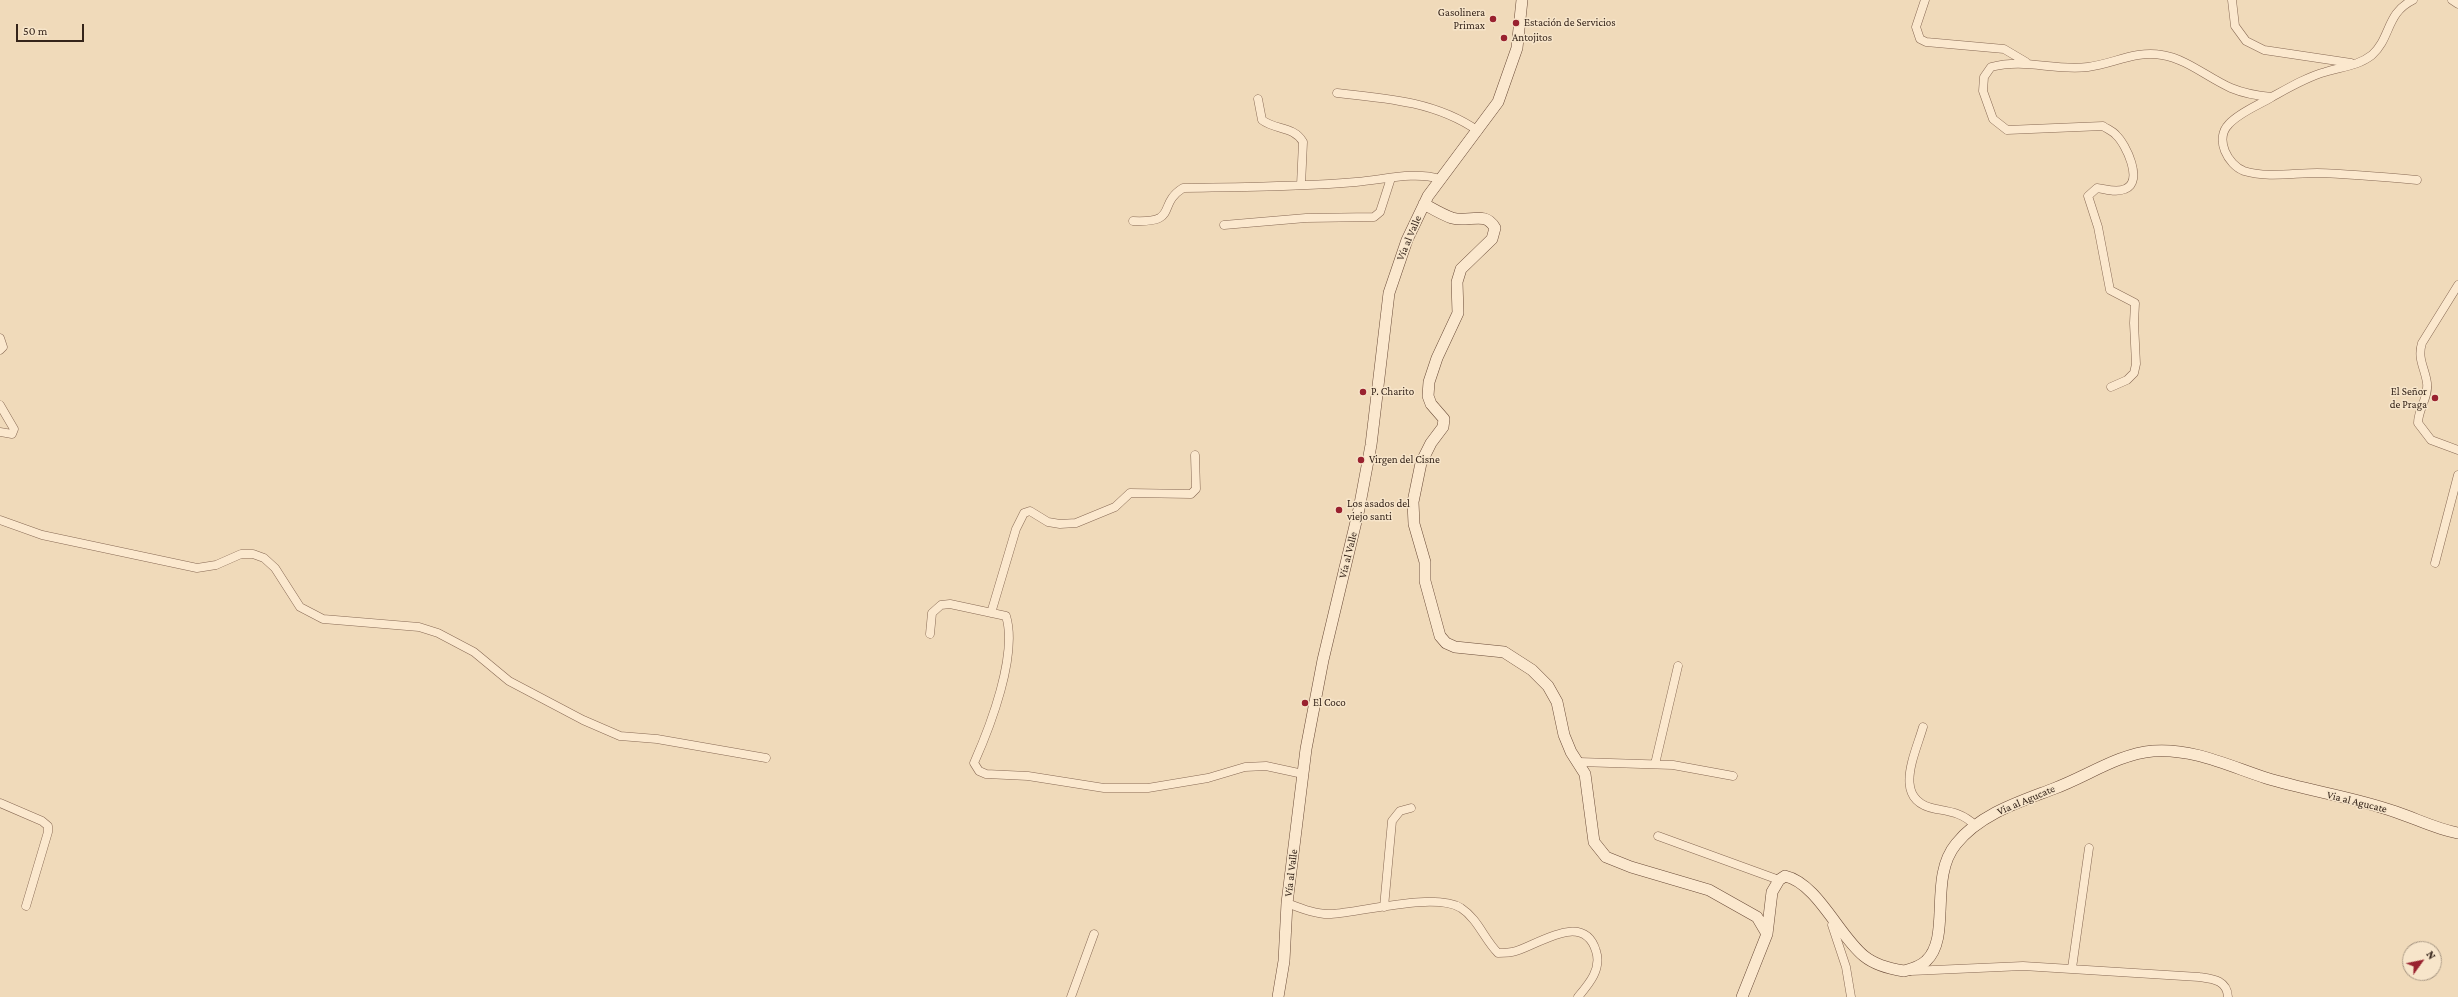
<!DOCTYPE html>
<meta charset="utf-8">
<style>
body{margin:0}
#map{position:relative;width:2458px;height:997px;overflow:hidden;background:#f0daba;font-family:"Crimson Pro",serif}
canvas{display:block}
.north{position:absolute;left:2402px;top:941px;width:40px;height:40px;box-sizing:border-box;background:#f7e5ca;border:1px solid #a99884;border-radius:50%;rotate:57deg;font-size:11px;font-weight:700;line-height:16px;text-align:center;color:#35241a}
.north::after{content:'';display:block;margin:auto;width:14px;height:18px;background:#99212f;clip-path:polygon(50% 0,100% 100%,50% 72%,0 100%)}
.scale{position:absolute;left:16px;top:24px;width:68px;height:18px;box-sizing:border-box;border:2px solid #35241a;border-top:0;padding-left:5px;font-size:12px;line-height:14px;white-space:nowrap;color:#35241a;-webkit-text-stroke:3px #f7e5ca;paint-order:stroke}
</style>
<div id="map">
<canvas width="2458" height="997"></canvas>
<div class="north">N</div>
<div class="scale">50 m</div>
</div>
<script>
const context = document.querySelector('canvas').getContext('2d');
context.lineJoin = 'round';
function stroke(path, color, width, dash) { context.strokeStyle = color; context.lineWidth = width; context.lineCap = dash ? 'butt' : 'round'; context.setLineDash(dash || []); context.stroke(path); }
function write(font, color, halo, rows, align = 'center') {
  context.font = font + ' "Crimson Pro",serif'; context.lineWidth = 3; context.setLineDash([]); context.textBaseline = 'middle'; context.strokeStyle = halo; context.fillStyle = color; for (const [text, x, y, turn = 0] of rows) {
    context.save(); context.translate(x, y); context.rotate((+turn || 0) * Math.PI / 180); context.textAlign = isNaN(turn) ? turn : align; if (halo) context.strokeText(text, 0, 0); context.fillText(text, 0, 0); context.restore();
  }
}
const street = new Path2D(`
 M1925,0L1916,27L1920,39L1926,42L2004,49L2026,62
 M2232,0L2235,26L2246,41L2264,50L2351,63
 M2452,0L2458,4
 M1337,93C1386,98 1437,102 1478,131
 M2272,97C2259,105 2240,112 2229,124C2214,139 2228,165 2244,171C2267,178 2294,173 2317,173C2350,174 2384,177 2417,180
 M1258,99L1262,120C1275,130 1294,126 1303,142L1301,185
 M1133,221C1180,223 1156,205 1183,188C1240,187 1298,187 1356,182C1383,180 1414,171 1440,179
 M1224,225L1306,218L1374,217L1380,212L1391,178
 M2458,285L2422,343C2417,359 2425,368 2427,383C2429,397 2418,409 2418,423L2431,440L2458,450
 M0,338L3,347L0,350
 M2111,387L2127,380L2134,373L2136,364L2134,323L2135,303L2110,290L2098,227L2088,196L2097,188C2106,189 2116,193 2125,189C2144,182 2126,144 2116,135C2113,131 2107,129 2103,126L2007,130L1993,119L1983,91L1984,77L1991,67C2026,58 2052,71 2088,67C2113,64 2136,50 2162,55C2187,59 2208,78 2231,88C2243,93 2259,96 2272,97C2290,87 2307,77 2325,72C2341,67 2358,66 2372,55C2391,38 2386,13 2413,0
 M0,405L14,429L12,434L0,432
 M0,520L42,535L197,568L216,565L241,554H253L264,558L275,568L300,607L323,619L419,627L438,633L474,652L509,681L583,720L620,736L657,739L766,758
 M2435,563L2458,475
 M991,613L1016,529L1024,513L1030,511L1048,522L1060,524L1076,523L1115,507L1130,493L1191,494L1196,489L1195,455
 M930,634L932,613L941,605L950,604L1006,616C1018,655 990,727 974,763L979,771L986,774L1028,776L1104,788H1148L1208,778L1245,767L1266,766L1303,774
 M1923,727C1915,755 1891,801 1936,809C1952,812 1962,813 1975,825
 M1579,762L1673,765L1733,776
 M1655,764L1678,666
 M0,803L42,821L48,826V832L26,906
 M1658,836L1779,880
 M1287,903C1300,908 1317,915 1331,914C1363,912 1435,892 1461,908C1478,919 1484,939 1498,953C1504,953 1510,953 1516,951C1539,944 1584,911 1596,951C1602,969 1589,984 1578,997
 M1384,907L1392,821L1400,811L1411,808
 M1832,925L1846,967L1851,997
 M2072,968L2089,848
 M1911,971L2023,966L2199,977C2213,979 2227,980 2228,997
 M1071,997L1094,934`);
const secondary = new Path2D(`
 M1424,204C1433,209 1443,215 1452,218C1469,223 1485,210 1495,228L1492,239L1461,269L1457,282L1458,313L1437,358L1429,382L1428,396L1431,404L1444,419L1443,427L1431,443L1421,463L1413,502L1414,524L1425,562V581L1440,636L1446,643L1455,647L1504,652L1532,670L1548,686L1557,702L1564,735L1571,752L1585,774L1594,842L1606,857L1631,867L1709,890L1757,917L1767,934
 M1278,997L1284,961L1287,903L1306,749L1323,660L1359,509L1371,445L1389,293L1407,240L1428,196L1498,102L1517,48L1522,0
 M1742,997L1767,934L1772,892L1779,880L1785,876C1817,883 1839,936 1864,956C1875,965 1891,969 1904,971C1912,969 1920,967 1926,961C1952,937 1928,878 1956,844C1980,814 2019,802 2053,789C2086,777 2118,754 2153,751C2193,748 2229,766 2266,778C2309,791 2354,797 2396,812C2417,819 2436,829 2458,833`);
const markers = [
 [1493,19,4,"#99212f"],
 [1516,23,4,"#99212f"],
 [1504,38,4,"#99212f"],
 [1363,392,4,"#99212f"],
 [2435,398,4,"#99212f"],
 [1361,460,4,"#99212f"],
 [1339,510,4,"#99212f"],
 [1305,703,4,"#99212f"]
];
const poiNames = [
 ["Gasolinera",1485,13,"right"],
 ["Primax",1485,26,"right"],
 ["Estación de Servicios",1524,23],
 ["Antojitos",1512,38],
 ["P. Charito",1371,392],
 ["El Señor",2427,392,"right"],
 ["de Praga",2427,405,"right"],
 ["Virgen del Cisne",1369,460],
 ["Los asados del",1347,504],
 ["viejo santi",1347,517],
 ["El Coco",1313,703]
];
const streetNames = [
 ["Vía al Valle",1409,238,-67],
 ["Vía al Valle",1348,555,-76],
 ["Via al Agucate",2026,800,-23],
 ["Via al Agucate",2357,802,14],
 ["Vía al Valle",1291,873,-83]
];
stroke(street, '#876954', 9);
stroke(secondary, '#694a37', 12);
stroke(street, '#fbe8ce', 8);
stroke(secondary, '#fbe8ce', 11);
for (const [x, y, r, color] of markers) { const dot = new Path2D(); dot.arc(x, y, r, 0, 2 * Math.PI); context.fillStyle = color; context.fill(dot); stroke(dot, '#f7e5ca', 1.5); }
write('11px', '#35241a', '#f7e5ca', poiNames, 'left');
write('11px', '#35241a', '#f7e5ca', streetNames);
</script>
